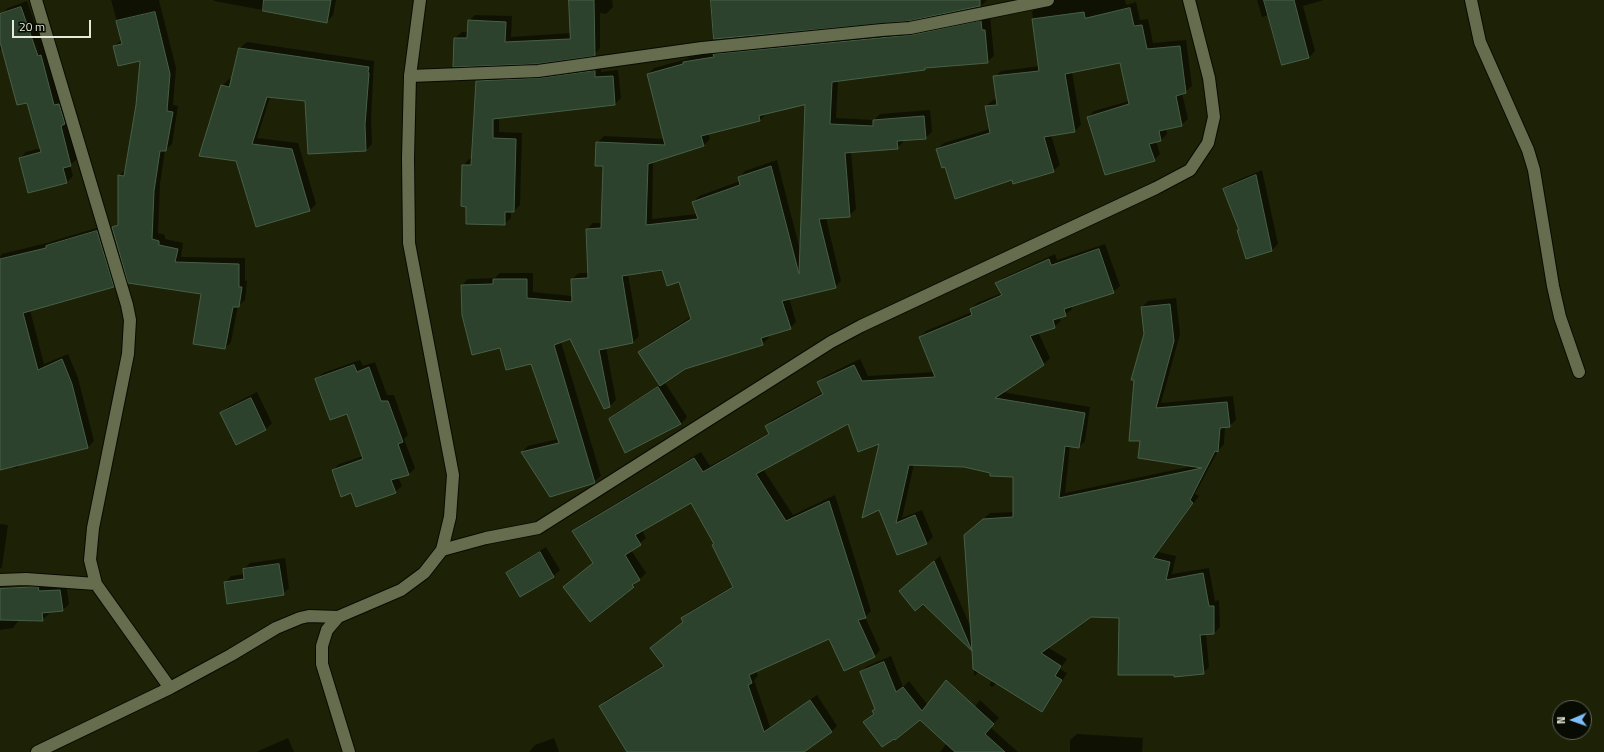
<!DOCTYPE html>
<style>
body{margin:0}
#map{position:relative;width:1604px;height:752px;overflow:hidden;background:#1d2206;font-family:"Titillium Web",sans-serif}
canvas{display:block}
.north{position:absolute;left:1552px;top:700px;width:40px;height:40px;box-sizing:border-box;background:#080b02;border:1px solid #616458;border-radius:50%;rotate:268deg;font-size:11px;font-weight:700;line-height:16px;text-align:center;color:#e6ead9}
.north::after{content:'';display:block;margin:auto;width:14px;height:18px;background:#7dbef9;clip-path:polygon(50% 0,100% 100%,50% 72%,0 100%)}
.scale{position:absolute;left:12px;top:20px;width:79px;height:18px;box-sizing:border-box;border:2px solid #e6ead9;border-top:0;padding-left:5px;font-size:12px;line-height:14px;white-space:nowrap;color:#e6ead9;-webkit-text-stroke:3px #080b02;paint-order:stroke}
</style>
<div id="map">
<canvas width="1604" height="752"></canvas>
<div class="north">N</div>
<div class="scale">20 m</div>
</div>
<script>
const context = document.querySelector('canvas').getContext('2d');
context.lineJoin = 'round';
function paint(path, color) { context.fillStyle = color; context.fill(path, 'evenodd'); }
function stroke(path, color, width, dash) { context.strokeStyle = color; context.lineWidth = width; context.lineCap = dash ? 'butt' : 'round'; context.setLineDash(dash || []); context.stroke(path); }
const shadow = new Path2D(`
 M111,0H159L176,68L173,105L178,106L172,144L165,150L160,184L158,233L165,235V239L183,243L181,257L245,258V281H247L245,300L238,306L231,342L225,348L203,293L113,228L119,222V176L125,170L137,105L141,60L114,46L122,40Z
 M214,0H336L333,15L327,22L214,1Z
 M570,0H612L613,7L606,14L600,13V48L594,55L455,38L462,32H468L469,21L475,15L512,16L511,37L571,33Z
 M712,0H987L982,5L909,20Z
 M1056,0H1125L1126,5L1136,2L1140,20L1148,19L1153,43L1186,40L1192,86L1185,92L1182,93L1188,119L1181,125L1166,129L1167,134L1161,140L1156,141L1160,154L1154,160L1088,117L1094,111L1129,101L1121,62L1072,72L1081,125L1075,131L1051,135L1060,165L1053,171L1013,179L946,166L937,149L944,143L990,129L986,106L993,100L997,99L995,77L1001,71L1040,66L1032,12L1038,5Z
 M1257,0H1324L1303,6L1315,51L1309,57L1269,15L1262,17Z
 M27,1L44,50H47L77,159L70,165L73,176L67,182L20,158L26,152L41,148L27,101L3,49L0,50V23L1,14L8,8Z
 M990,15L994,56L987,62L926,67L924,69L838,80L836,118L874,120L880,114L930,110L932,132L925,138L903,139V142L897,148L851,152L856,209L849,216L826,218L841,281L835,287L789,298L796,322L790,328L768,335L769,338L762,344L684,369L664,381L687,417L681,424L610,419L616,413L660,385L640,352L646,346L691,317L680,280L662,269L628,274L639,336L633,342L606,347L616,400L610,406L570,338L561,342L601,476L594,482L522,452L528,446L558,439L531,363L501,346L462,285L468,279L495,278L500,273H533V292L572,296V279L579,273H589L587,229L593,223H602L604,165L597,143L604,136L665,139L648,74L654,68L687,59L690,57L718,51ZM806,103L800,250L777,160L745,171L739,178L740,181L699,196L693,202L697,214L652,219L653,162L704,145L710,139L708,133L760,120L766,114Z
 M247,42L374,61L371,118L372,144L366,150L306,100L270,97L257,138L298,143L316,204L310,210L257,225L222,86L229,79L232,80L240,48Z
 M601,65V72L618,70L621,98L615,104L499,117V132L522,133L520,205L514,211H511V218L504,224L467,206L463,166L469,159H472L477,81L483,75Z
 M1262,170L1278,244L1272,250L1238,230L1240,229L1224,189L1231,183Z
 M103,226L119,280L113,286L30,310L44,364L68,354L78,378L94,441L88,447L22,463L17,468L0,466V257L2,254L51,242L53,241Z
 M1105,244L1120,286L1113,292L1071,306L1072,309L1065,315L1059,317L1061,321L1054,327L1038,332L1050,358L1044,364L1002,392L1090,407L1085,441L1079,447L1070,445L1065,493L1193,466L1141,441L1145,334L1142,307L1148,301L1176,298L1180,334L1161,403L1233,396L1236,420L1229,426H1225L1224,444L1218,451L1195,494L1199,496L1158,552L1176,556L1172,574L1209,568L1215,601L1219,600L1220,627L1214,633L1206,634L1209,667L1203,673L1120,617L1091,616L1047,647L1067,659L1060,669L1067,673L1048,704L1042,710L997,683L992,687L989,685L1016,649L1012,645L974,676L973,651L906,585L940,556L971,628L972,529L990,513L1014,512V476L964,466L914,464L902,518L922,510L933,537L927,543L898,553L881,443L849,422L763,469L793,515L835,495L871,611L865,617L880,650L874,657L830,637L756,671L758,676L754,680L770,727L817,695L837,726L831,732L802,752H628L600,706L606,700L664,665L651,648L684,622L682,619L689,612L733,586L713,545L714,543L691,502L642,530L646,538L631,550L646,573L633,586L594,563L573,531L580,525L701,452L710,466L769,433L766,427L772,420L823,392L818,382L825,376L860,359L868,376L934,372L920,337L926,331L972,312L971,309L977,303L1002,293L997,284L1003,278L1055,254L1057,260Z
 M360,360L363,366L375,362L387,395H394L408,435L404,439L415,468L409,474L398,477L402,486L395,492H352L333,470L339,464L363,456L348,413L316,379L323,373Z
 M257,392L272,423L266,429L237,444L221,413L228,407Z
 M0,524L8,525L2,567L0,569Z
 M546,547L560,570L553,576L521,596L507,573L513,567Z
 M285,558L289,588L283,594L225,583L231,576L245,574L244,569L250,563Z
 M66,584L69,604L63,610L48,611L49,614L42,620H19L13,628L0,630V591H37L42,585Z
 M891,656L903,687L909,681L931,709L925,715L864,722L874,713L876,709L861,672L867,666Z
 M980,700L999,718L990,727L1018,752H940Z
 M1077,734L1143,738L1142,752H1070V740Z
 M288,738L294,752H256Z
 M554,738L559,752H529L535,745Z`);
const building = new Path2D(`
 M264,0H331L327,23L263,11Z
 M569,0H594L595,56L537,64L453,67L454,38H467L468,20L506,22L505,42L570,39Z
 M711,0H980V6L909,21L714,39Z
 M1264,0H1294L1309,58L1282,65Z
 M21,7L38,56L41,55L54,105L59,104L65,124L61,126L71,166L63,168L67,183L28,193L19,158L41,152L27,103L17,105L0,42V14Z
 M1130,8L1134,26L1142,25L1147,49L1180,46L1186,93L1176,96L1182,126L1159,131L1161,141L1149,144L1155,161L1105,175L1087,117L1129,104L1120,63L1065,74L1075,132L1044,137L1054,172L1013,184L1012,180L955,199L945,167L942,168L936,149L990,133L985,106L997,105L993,76L1039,71L1032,19L1084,12L1085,18Z
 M155,12L170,74L167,111L173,112L166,151H160L154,191L152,239L159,241V245L178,249L175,262L239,264V287H242L239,307H233L225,349L193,344L201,294L128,283L112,227L118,225V175L124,176L136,105L140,61L118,66L113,46L122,44L116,21Z
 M981,21L982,30H985L988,63L925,68V70L832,82L830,124L873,126V120L924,116L926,139L897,141L898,149L845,153L850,217L819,219L836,288L782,301L791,329L761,338L763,345L685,369L660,386L638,352L691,319L679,282L667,286L662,270L622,276L633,343L599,350L610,407L604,409L570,339L554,345L595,483L550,497L521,452L559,443L531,364L506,370L500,348L472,355L462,315L461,285L493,284V279H527V298L572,302L571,279L588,278L586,229L601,228L603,166H595L596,142L665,145L647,74L683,64V62L714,57L713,54L911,35ZM805,105L799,274L771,166L738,177L740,185L692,202L698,219L646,225L648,164L704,146L701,136L760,121L759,116Z
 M239,48L369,67L368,72L369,73L365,125L366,151L308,154L305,101L267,97L252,144L292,149L310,211L256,227L236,161L199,156L221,85L229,87Z
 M595,71V77L613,76L615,105L493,119V138L516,139L514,212H505V225L466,224V207L461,206L462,165H471L476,81L539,78Z
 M1256,175L1272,251L1246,259L1237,230H1239L1223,189Z
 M97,231L114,287L23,313L38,370L62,359L72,384L88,448L0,470V259L46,248V246Z
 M1099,249L1114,293L1064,309L1066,316L1053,320L1055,328L1030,336L1044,365L995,398L1085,413L1079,448L1065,446L1059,498L1202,468L1138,458L1140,441H1129L1134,380H1131L1144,334L1141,307L1170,304L1174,341L1156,408L1227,402L1230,427L1220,428L1218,452L1215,451L1190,500L1193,503L1153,558L1170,562L1166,580L1203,573L1209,606H1214V634L1200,635L1204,674L1174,677V675H1118L1119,618L1091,617L1041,653L1061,666L1055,676L1062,680L1042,712L973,669L972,651L923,604L915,611L899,591L934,561L972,651L964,535L983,519L1013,517V477L990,476V473L964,467L909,465L896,523L915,515L927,544L897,555L879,510L862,518L879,444L858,452L848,424L756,474L786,521L829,501L866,618L858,620L875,657L844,671L829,639L749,675L752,683L748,685L764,732L810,700L832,732L804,752H627L599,706L664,666L650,648L683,622L681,618L733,587L712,545L714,544L691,503L635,535L641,545L625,555L640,580L632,585L634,587L590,622L563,587L593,563L572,531L694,458L703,472L769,434L765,426L823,394L817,382L854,365L862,381L935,377L919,337L972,315L970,309L1002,295L995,283L1049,259L1051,265Z
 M354,365L357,372L369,367L381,401H388L403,442L398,444L409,475L391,480L396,493L356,507L351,493L341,497L332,470L363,459L347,414L330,420L315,379Z
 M658,387L681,424L625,453L609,419Z
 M251,398L266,430L236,445L220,413Z
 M540,552L554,577L520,597L506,573Z
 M279,564L284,595L227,604L224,582L244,579L243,569Z
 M38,587L39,591L60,590L63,611L42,613L43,621L0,620V589Z
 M884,662L896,692L903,687L922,711L946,680L994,724L985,734L1005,752H955L920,720L895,740L894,739L882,747L863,722L874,714L872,711L875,709L860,672Z`);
const minor = new Path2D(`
 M36,0L127,305L130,320L128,354L93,528L90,560L96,584L170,688
 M1471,0L1480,42L1528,150L1534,170L1553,286L1560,317L1579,372
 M410,76L538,71L702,48L882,30L910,28L1048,0
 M442,550L486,538L538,528L831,342L861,326L1156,188L1190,170L1208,143L1214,117L1209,78L1189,0
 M0,580L26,579L96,584
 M37,752L170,688L231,655L276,628L300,618L309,616L338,617`);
const tertiary = new Path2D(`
 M349,752L322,664V646L327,630L338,617L401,590L424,573L442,550L450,517L453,475L409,243L408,158L410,76L420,0`);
paint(shadow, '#0007');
paint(building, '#2c422c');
stroke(building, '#485f47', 1);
stroke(minor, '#080b00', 14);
stroke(tertiary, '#080b00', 14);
stroke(minor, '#666d4f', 12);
stroke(tertiary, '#666d4f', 12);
</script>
